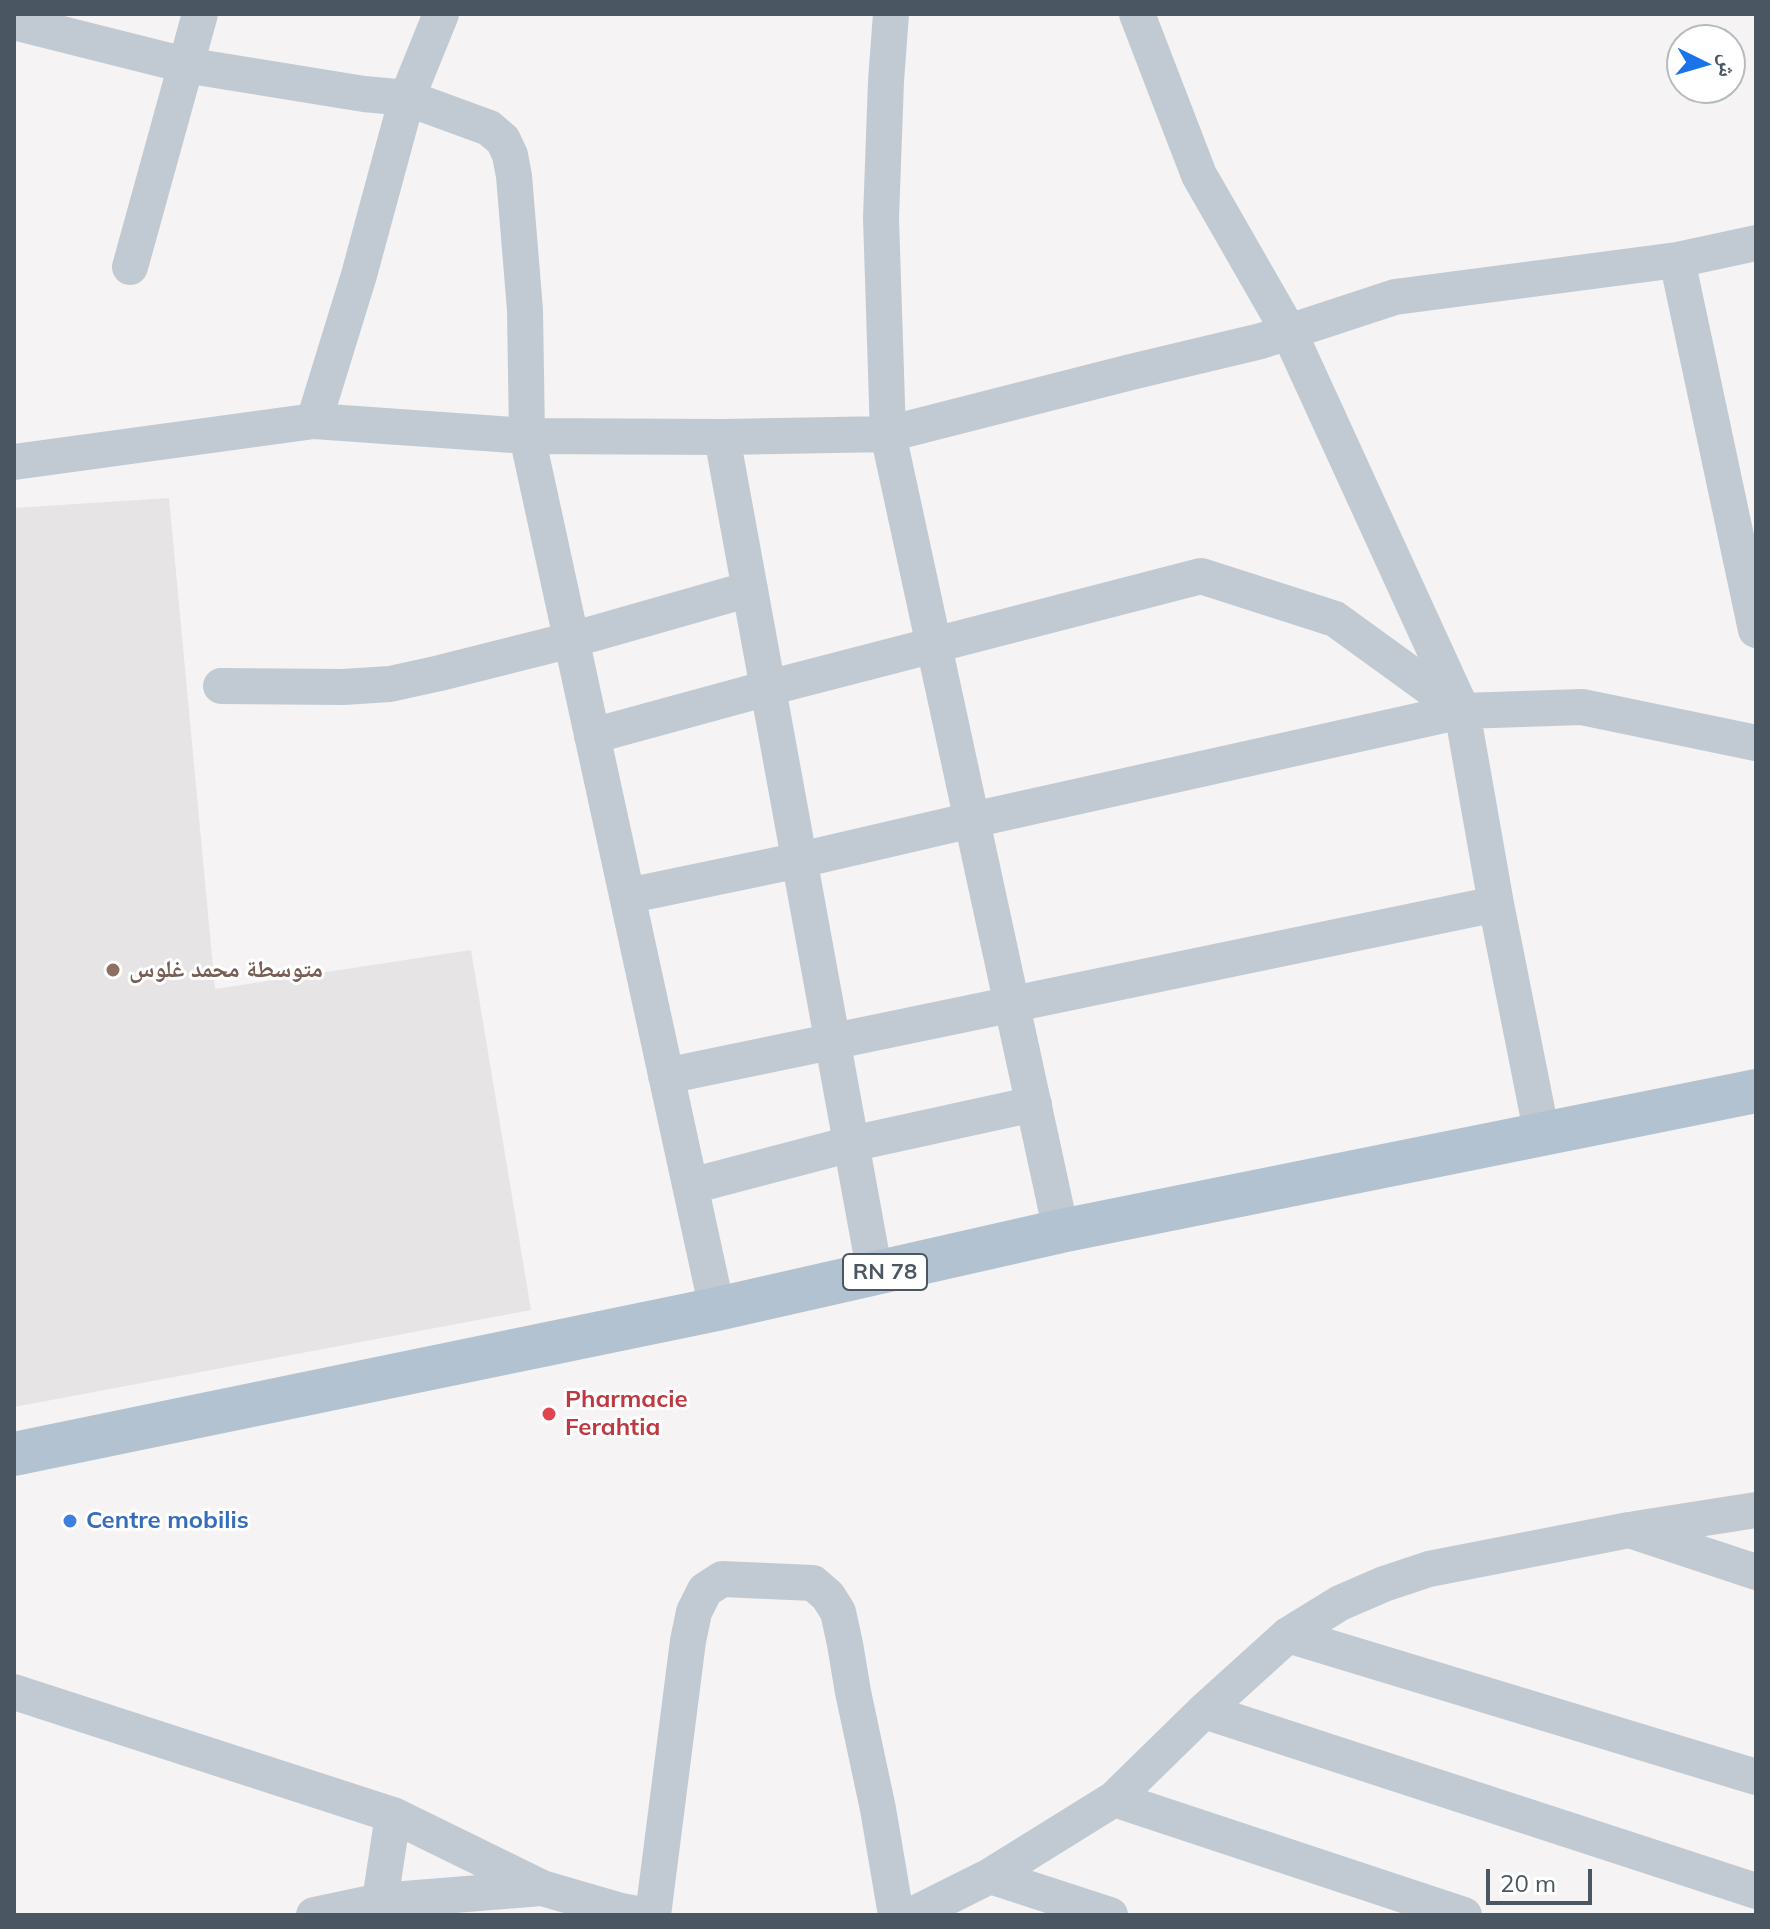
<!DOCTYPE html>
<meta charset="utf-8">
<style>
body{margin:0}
#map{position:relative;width:1770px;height:1929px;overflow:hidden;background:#f5f3f3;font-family:Mulish,"Noto Naskh Arabic",sans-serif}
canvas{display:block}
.frame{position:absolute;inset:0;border:16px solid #4a5661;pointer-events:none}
.north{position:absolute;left:1666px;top:24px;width:80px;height:80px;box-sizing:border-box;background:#fff;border:2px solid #b7bbc0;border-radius:50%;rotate:95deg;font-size:22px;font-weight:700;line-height:32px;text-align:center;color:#4a5661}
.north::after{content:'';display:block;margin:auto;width:28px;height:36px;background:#1a73e8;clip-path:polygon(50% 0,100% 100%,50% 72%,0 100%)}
.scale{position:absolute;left:1486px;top:1869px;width:106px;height:36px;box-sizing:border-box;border:4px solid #4a5661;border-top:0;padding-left:10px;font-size:24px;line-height:28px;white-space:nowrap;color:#4a5661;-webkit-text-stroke:6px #fff;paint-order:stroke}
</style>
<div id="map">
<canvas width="1770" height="1929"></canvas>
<div class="frame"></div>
<div class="north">ش</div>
<div class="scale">20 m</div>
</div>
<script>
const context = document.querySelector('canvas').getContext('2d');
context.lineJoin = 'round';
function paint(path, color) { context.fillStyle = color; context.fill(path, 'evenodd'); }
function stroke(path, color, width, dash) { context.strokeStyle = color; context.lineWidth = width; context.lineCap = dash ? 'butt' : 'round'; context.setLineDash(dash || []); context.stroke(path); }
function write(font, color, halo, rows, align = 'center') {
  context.font = font + ' Mulish,"Noto Naskh Arabic",sans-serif'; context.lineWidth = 6; context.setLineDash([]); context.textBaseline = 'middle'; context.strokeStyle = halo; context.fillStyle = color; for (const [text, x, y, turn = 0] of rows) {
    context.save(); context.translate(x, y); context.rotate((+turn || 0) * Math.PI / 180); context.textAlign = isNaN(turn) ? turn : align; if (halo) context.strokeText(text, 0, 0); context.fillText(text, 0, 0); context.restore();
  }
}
const education = new Path2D(`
 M169,498L215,989L471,950L531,1310L14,1407V508Z`);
const minor = new Path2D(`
 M891,14L886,81L881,218L888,434L1061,1231
 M1137,14L1199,175L1289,332L1462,710
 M14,22L185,65L364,94L407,98L489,128L503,140L510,155L514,176L525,310L527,436L717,1309
 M1677,260L1756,630
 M130,267L200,14
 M314,421L359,275L407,98L441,14
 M722,437L875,1274
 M14,462L314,421L527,436L722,437L888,434L1131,372L1261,341L1395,297L1677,260L1756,243
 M221,686L343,687L390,684L440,673L571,640L750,589
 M592,736L768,688L1201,576L1335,619L1462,711L1496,904L1542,1135
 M627,896L800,860L972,820L1462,711L1582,707L1756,743
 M666,1076L1496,904
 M691,1186L851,1144L1034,1104
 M1635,1529L1756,1510
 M1288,1635L1756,1777
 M14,1692L393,1815L542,1888L621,1911L643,1915
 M1204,1711L1756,1891
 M1114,1799L1464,1915
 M990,1876L1110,1915
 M380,1901L393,1815
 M314,1915L380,1901L541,1888
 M653,1915L688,1641L694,1612L705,1590L722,1579L813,1583L828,1596L838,1612L845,1644L853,1692L878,1809L896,1915
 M912,1915L990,1876L1114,1799L1204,1711L1288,1635L1340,1603L1384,1584L1429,1569L1629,1530L1756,1572`);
const major = new Path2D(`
 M14,1454L717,1309L1061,1231L1756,1091`);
const markers = [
 [113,970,8,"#8d6e63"],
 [549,1414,8,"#e0444e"],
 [70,1521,8,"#3f7fe0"]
];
const shields = [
 [885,1272,84]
];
const shieldNames = [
 ["RN 78",885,1272]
];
const educationNames = [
 ["متوسطة محمد غلوس",129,970]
];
const healthNames = [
 ["Pharmacie",565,1400],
 ["Ferahtia",565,1428]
];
const shopNames = [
 ["Centre mobilis",86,1521]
];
paint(education, '#e6e4e5');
stroke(minor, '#c1cad2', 36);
stroke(major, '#b3c2d1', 44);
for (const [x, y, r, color] of markers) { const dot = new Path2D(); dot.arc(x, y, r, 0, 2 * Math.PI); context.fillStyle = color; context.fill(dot); stroke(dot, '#fff', 3); }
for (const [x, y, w] of shields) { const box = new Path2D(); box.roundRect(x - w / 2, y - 18, w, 36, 6); context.fillStyle = '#fff'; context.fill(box); stroke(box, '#4a5661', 2); }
write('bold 22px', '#4a5661', null, shieldNames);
write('bold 24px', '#785e54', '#fff', educationNames, 'left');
write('bold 24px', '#be3a42', '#fff', healthNames, 'left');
write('bold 24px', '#366cbe', '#fff', shopNames, 'left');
</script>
